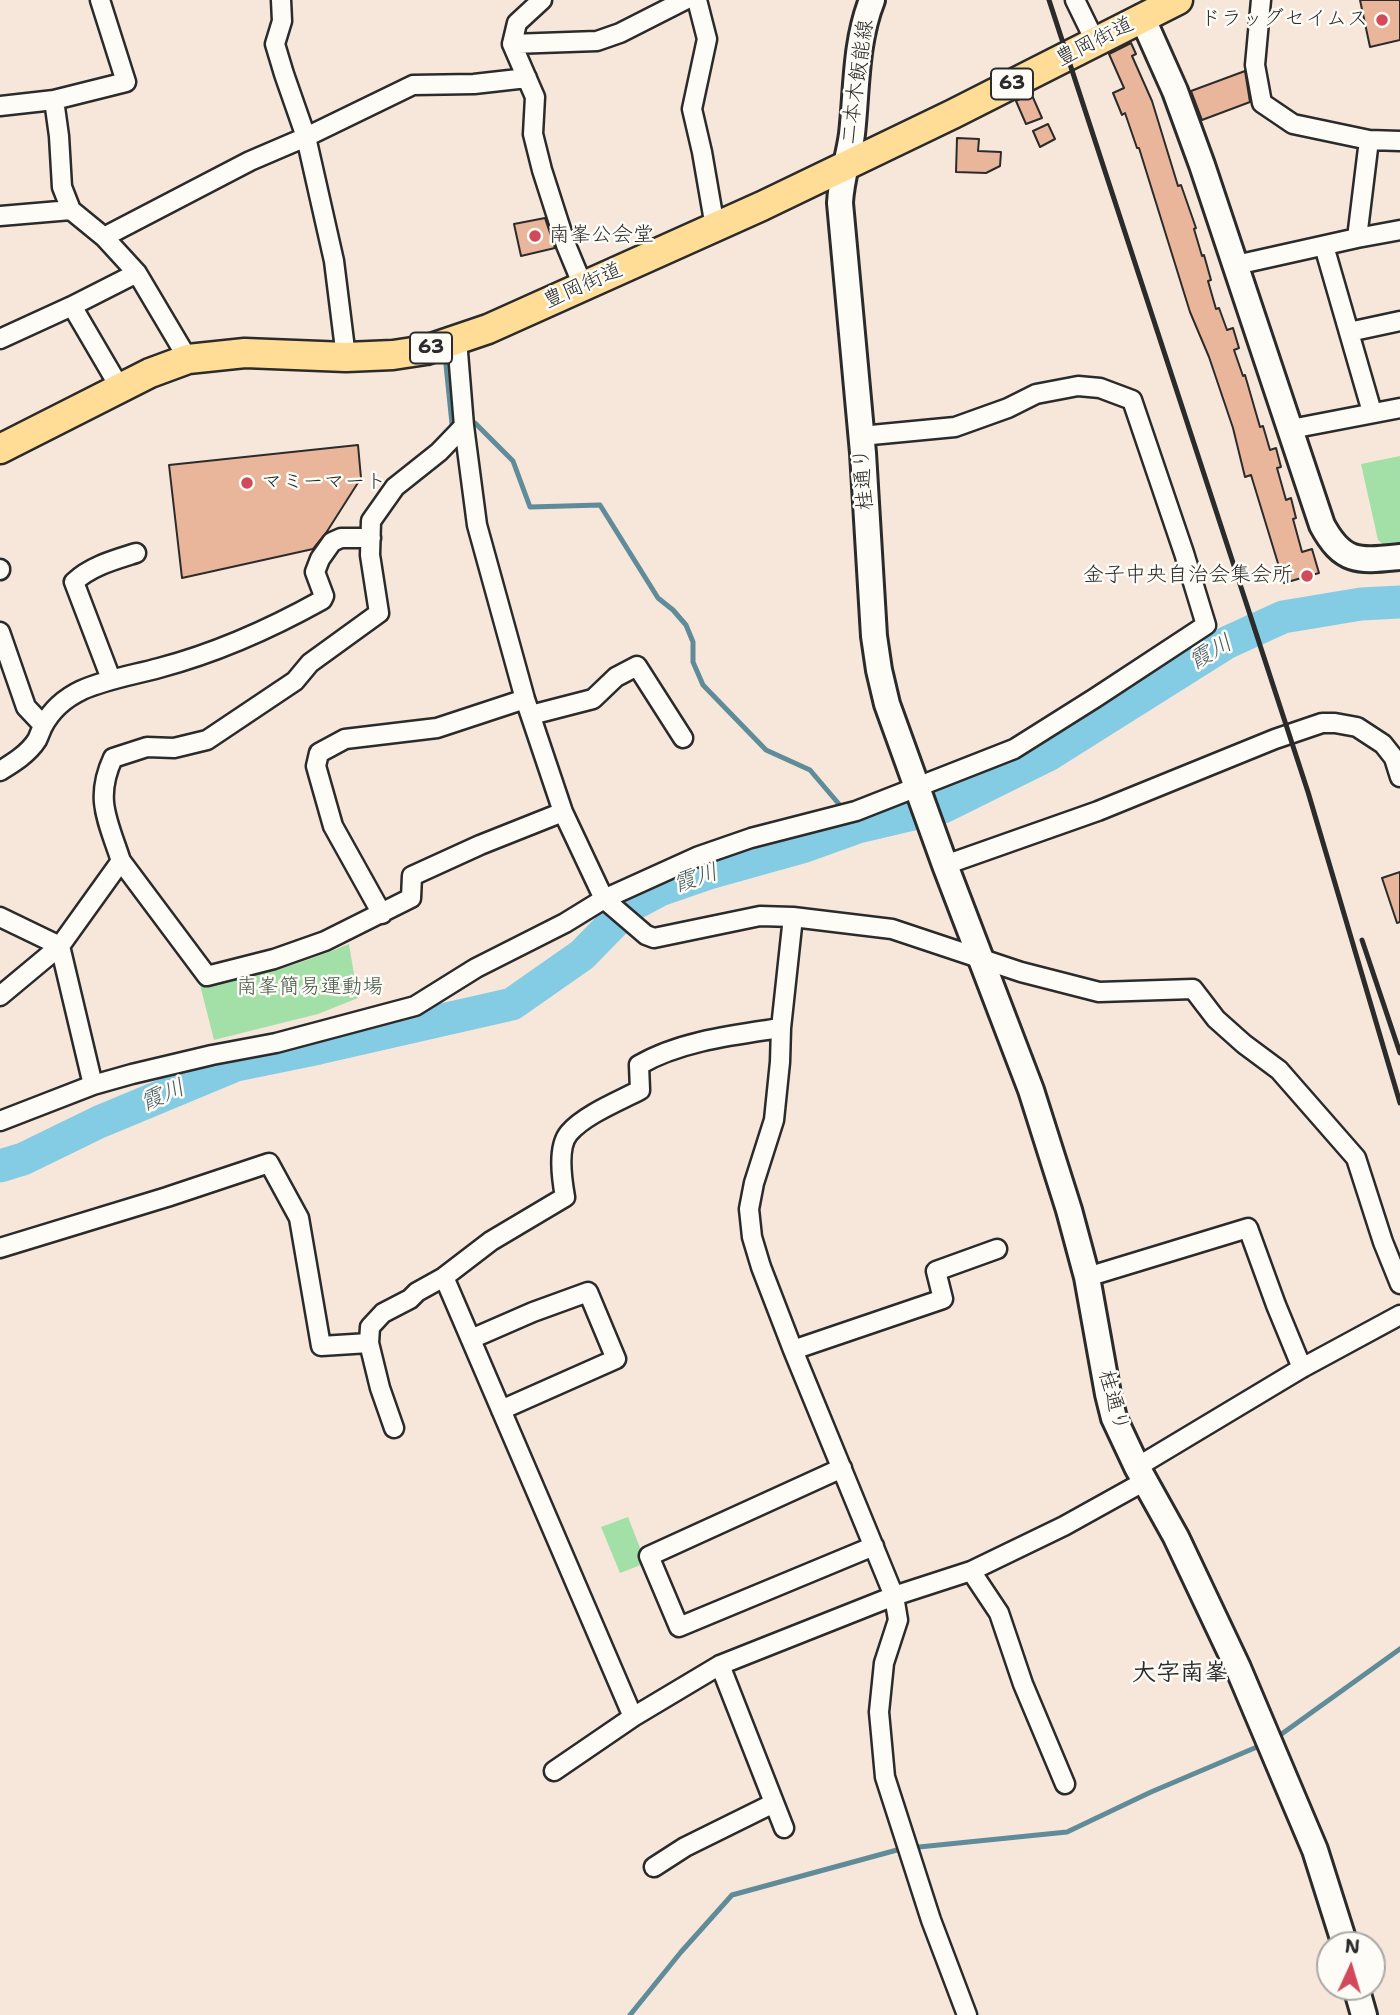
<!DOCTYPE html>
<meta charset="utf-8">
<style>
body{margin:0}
#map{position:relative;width:1400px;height:2015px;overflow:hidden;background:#f7e7db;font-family:"Shantell Sans",sans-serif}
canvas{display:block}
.north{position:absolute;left:1316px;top:1931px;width:70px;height:70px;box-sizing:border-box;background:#fdfcf7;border:2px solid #a9a8a5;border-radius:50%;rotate:4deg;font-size:19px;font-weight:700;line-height:28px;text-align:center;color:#2b2b2b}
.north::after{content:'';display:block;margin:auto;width:24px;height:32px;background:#d1495b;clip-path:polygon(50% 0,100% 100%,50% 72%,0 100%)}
</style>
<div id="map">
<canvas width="1400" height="2015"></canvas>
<div class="north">N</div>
</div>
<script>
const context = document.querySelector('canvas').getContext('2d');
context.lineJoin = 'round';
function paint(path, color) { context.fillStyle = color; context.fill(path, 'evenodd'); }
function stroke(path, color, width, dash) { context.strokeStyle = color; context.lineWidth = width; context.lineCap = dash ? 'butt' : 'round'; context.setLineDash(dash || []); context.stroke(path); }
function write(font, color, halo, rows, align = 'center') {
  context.font = font + ' "Shantell Sans","Klee One",sans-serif'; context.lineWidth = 5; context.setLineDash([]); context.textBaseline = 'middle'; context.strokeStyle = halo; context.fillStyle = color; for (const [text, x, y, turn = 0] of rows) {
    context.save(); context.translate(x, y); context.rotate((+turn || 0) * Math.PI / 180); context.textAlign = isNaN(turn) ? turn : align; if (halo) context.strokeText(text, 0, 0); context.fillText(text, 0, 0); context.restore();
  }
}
const green = new Path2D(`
 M1400,456V547L1389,549L1378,540L1361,464Z
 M349,944L358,998L318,1014L214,1040L200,985C252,979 301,964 349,944Z
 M628,1517L646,1563L620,1573L601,1527Z`);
const stream = new Path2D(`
 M446,365L452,424L475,423L513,461L530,507L600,505L658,598L673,610L686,625L693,642V662L703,685L766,750L810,770L844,810
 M850,817L858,827
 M1276,1738L1400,1649
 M919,1847L1067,1832L1151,1792L1264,1744
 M630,2015L681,1952L732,1895L897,1850`);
const river = new Path2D(`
 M0,1166L23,1159L99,1122L236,1065L319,1048L512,1004L582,955L630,906L660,890L712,872L805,846L858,827L943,807L1048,755L1226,643L1283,617L1361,604L1400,602`);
const building = new Path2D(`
 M1360,0H1400V40L1370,47Z
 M1131,43L1136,54L1132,56L1152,101L1178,186L1181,185L1196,228L1194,229L1202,256L1204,255L1211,280L1208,281L1216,309L1219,308L1227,330L1233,328L1239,348L1234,350L1243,376L1245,375L1260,427L1263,426L1270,450L1276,448L1281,467L1277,468L1286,500L1291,498L1296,518L1293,519L1302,552L1312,549L1319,573L1284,583L1251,475L1245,477L1233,428L1209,357L1190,312L1139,148H1137L1125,113L1122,115L1113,93L1124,88L1109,54Z
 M1245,71L1250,102L1202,120L1191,91Z
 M1031,93L1042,118L1026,124L1016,101Z
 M1048,124L1055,139L1040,147L1033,131Z
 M957,138L979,139L978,151L1001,152L1000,166L986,173L956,172Z
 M545,218L555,248L521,256L514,224Z
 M358,445L361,478L326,533L313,549L182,578L169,465Z
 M1400,872V922L1397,923L1382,878Z`);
const street = new Path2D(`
 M281,0L282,21L275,44L284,74L306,137L334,261L346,357
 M542,0L517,23L512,44L535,97L533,134L542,170L566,245L583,286
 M697,0L707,39L692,109L702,152L715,227
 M1075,0L1095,41
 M1261,0L1255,65L1262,103L1293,124L1369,140
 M512,44L597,41L620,33L685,0
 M0,106L54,100
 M71,210L62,187L59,136L54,100L126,82L100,0
 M0,216L71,210L104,237L250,161L306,137L413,85L474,84L527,78
 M104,237L137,273L188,359
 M1357,238L1400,230
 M1324,246L1372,412
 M1236,265L1357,238L1369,140L1400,141
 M1349,332L1400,321
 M0,339L72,306
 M457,340L464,426L477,525L525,699L563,812L604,899L646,935L654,938L760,916L793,917L892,929L1021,972L1099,992L1193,989L1216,1019L1244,1044L1279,1070L1356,1158L1383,1242L1400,1284
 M120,388L72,306L137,273
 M1291,429L1400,408
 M0,569V570
 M0,632L26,707L43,725
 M111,679L74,582C91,566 114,560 136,553
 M531,715L593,699L616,677L637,666L683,738
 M0,771C13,763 28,754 37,740C39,736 41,730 43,726C52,709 65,698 82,690C107,679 133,675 159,668C216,653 270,629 322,600L324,596L315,572L320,559L332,542L341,538H371
 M121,861L207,976L274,959L325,941L411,898L412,876L480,845L563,812
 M945,865L1098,811L1275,739L1322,723H1335L1357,727L1383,744L1394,758L1400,777
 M382,914L333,826L316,766L319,753L345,739L437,728L525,699
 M0,917L60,946L121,861C108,821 94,799 113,758L147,747L174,748L207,740L295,681L310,663L379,613L370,555L371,521L395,487L439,452L464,426
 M793,917L781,1028L780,1062L774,1120L754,1183L749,1209L752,1237L761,1267L793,1350L894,1596L898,1620L884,1663L879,1712L885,1777L931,1920L967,2015
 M0,996L60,946L93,1085
 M0,1121L93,1085L132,1074L212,1055L276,1043L415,1006L476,968L565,923L604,899L699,856L751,838L856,811L1014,749L1095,698L1206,625L1184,553L1132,400L1100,388L1078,386L1036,394L1008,408L955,427L861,436
 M0,1248L167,1197L269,1163L299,1218L321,1346L369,1343L370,1327L383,1313L410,1299L417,1292L444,1277L491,1241L565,1197C562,1180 557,1147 569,1133C584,1115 619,1101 640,1090L639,1065C680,1041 734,1035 781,1028
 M444,1277L633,1717
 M1087,1277L1248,1228L1276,1305L1302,1368
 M471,1339L533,1312L588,1292L616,1359L501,1410
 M369,1343L380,1388L394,1428
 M793,1350L943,1299L936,1271L997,1249
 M1137,1467L1302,1368L1400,1315
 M842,1468L649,1556L679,1627L874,1546
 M971,1571L999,1613L1023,1684L1065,1784
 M720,1665L784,1828
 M554,1771L633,1717L720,1665L894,1596L971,1571L1064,1526L1145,1481
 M654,1867L685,1847L774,1803`);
const secondary = new Path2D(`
 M872,0C855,43 857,89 852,134C849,157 841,179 840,203L863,453L874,636L879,670L887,704L945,865L1031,1090L1069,1210L1087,1277L1108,1394L1114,1418L1137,1467L1176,1537L1238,1668L1315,1850L1345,1945
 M1142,17L1175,91L1202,165L1322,525C1343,564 1359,561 1400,557
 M1356,1987L1364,2015`);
const primary = new Path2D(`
 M0,449L150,373L188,359L245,353L346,357L393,355L426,350L488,329L762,206L953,114L1178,0`);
const rail = new Path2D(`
 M1049,0L1308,792L1400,1103
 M1362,940L1400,1053`);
const markers = [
 [1382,20,7,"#d1495b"],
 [535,236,7,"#d1495b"],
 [247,483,7,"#d1495b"],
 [1307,576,7,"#d1495b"]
];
const shields = [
 [1012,84,42],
 [431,348,42]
];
const shieldNames = [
 ["63",1012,84],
 ["63",431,348]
];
const poiNames = [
 ["ドラッグセイムス",1368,20],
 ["南峯公会堂",549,236,"left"],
 ["マミーマート",261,483,"left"],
 ["金子中央自治会集会所",1293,576]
];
const streetNames = [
 ["豊岡街道",1095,42,-27],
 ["二本木飯能線",858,82,-82],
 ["豊岡街道",583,286,-24],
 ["桂通り",864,479,-94],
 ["桂通り",1113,1401,75]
];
const parkNames = [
 ["南峯簡易運動場",310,988]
];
const waterNames = [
 ["霞川",1211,653,-30],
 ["霞川",696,879,-18],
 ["霞川",163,1096,-23]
];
const quarterNames = [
 ["大字南峯",1180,1674]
];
paint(green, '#a3e0a7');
stroke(stream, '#608c9a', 5);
stroke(river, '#84cce4', 33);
paint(building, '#e9b69b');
stroke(building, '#2b2b2b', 2);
stroke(street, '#2b2b2b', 23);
stroke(secondary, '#2b2b2b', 30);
stroke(primary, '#2b2b2b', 33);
stroke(street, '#fdfcf7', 18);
stroke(secondary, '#fdfcf7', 24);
stroke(primary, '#ffdd96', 28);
stroke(rail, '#2b2b2b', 5);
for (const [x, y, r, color] of markers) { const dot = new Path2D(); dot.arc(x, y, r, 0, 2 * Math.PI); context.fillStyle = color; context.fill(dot); stroke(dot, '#fdfcf7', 2.5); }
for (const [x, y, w] of shields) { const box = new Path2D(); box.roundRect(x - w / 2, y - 15.5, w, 31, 5); context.fillStyle = '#fdfcf7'; context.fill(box); stroke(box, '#2b2b2b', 2); }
write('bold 19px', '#2b2b2b', null, shieldNames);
write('21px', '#2b2b2b', '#fdfcf7', poiNames, 'right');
write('21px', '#2b2b2b', '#fdfcf7', streetNames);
write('21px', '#49584a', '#fdfcf7', parkNames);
write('italic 23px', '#465b62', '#fdfcf7', waterNames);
write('bold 24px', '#2b2b2b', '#fdfcf7', quarterNames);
</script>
